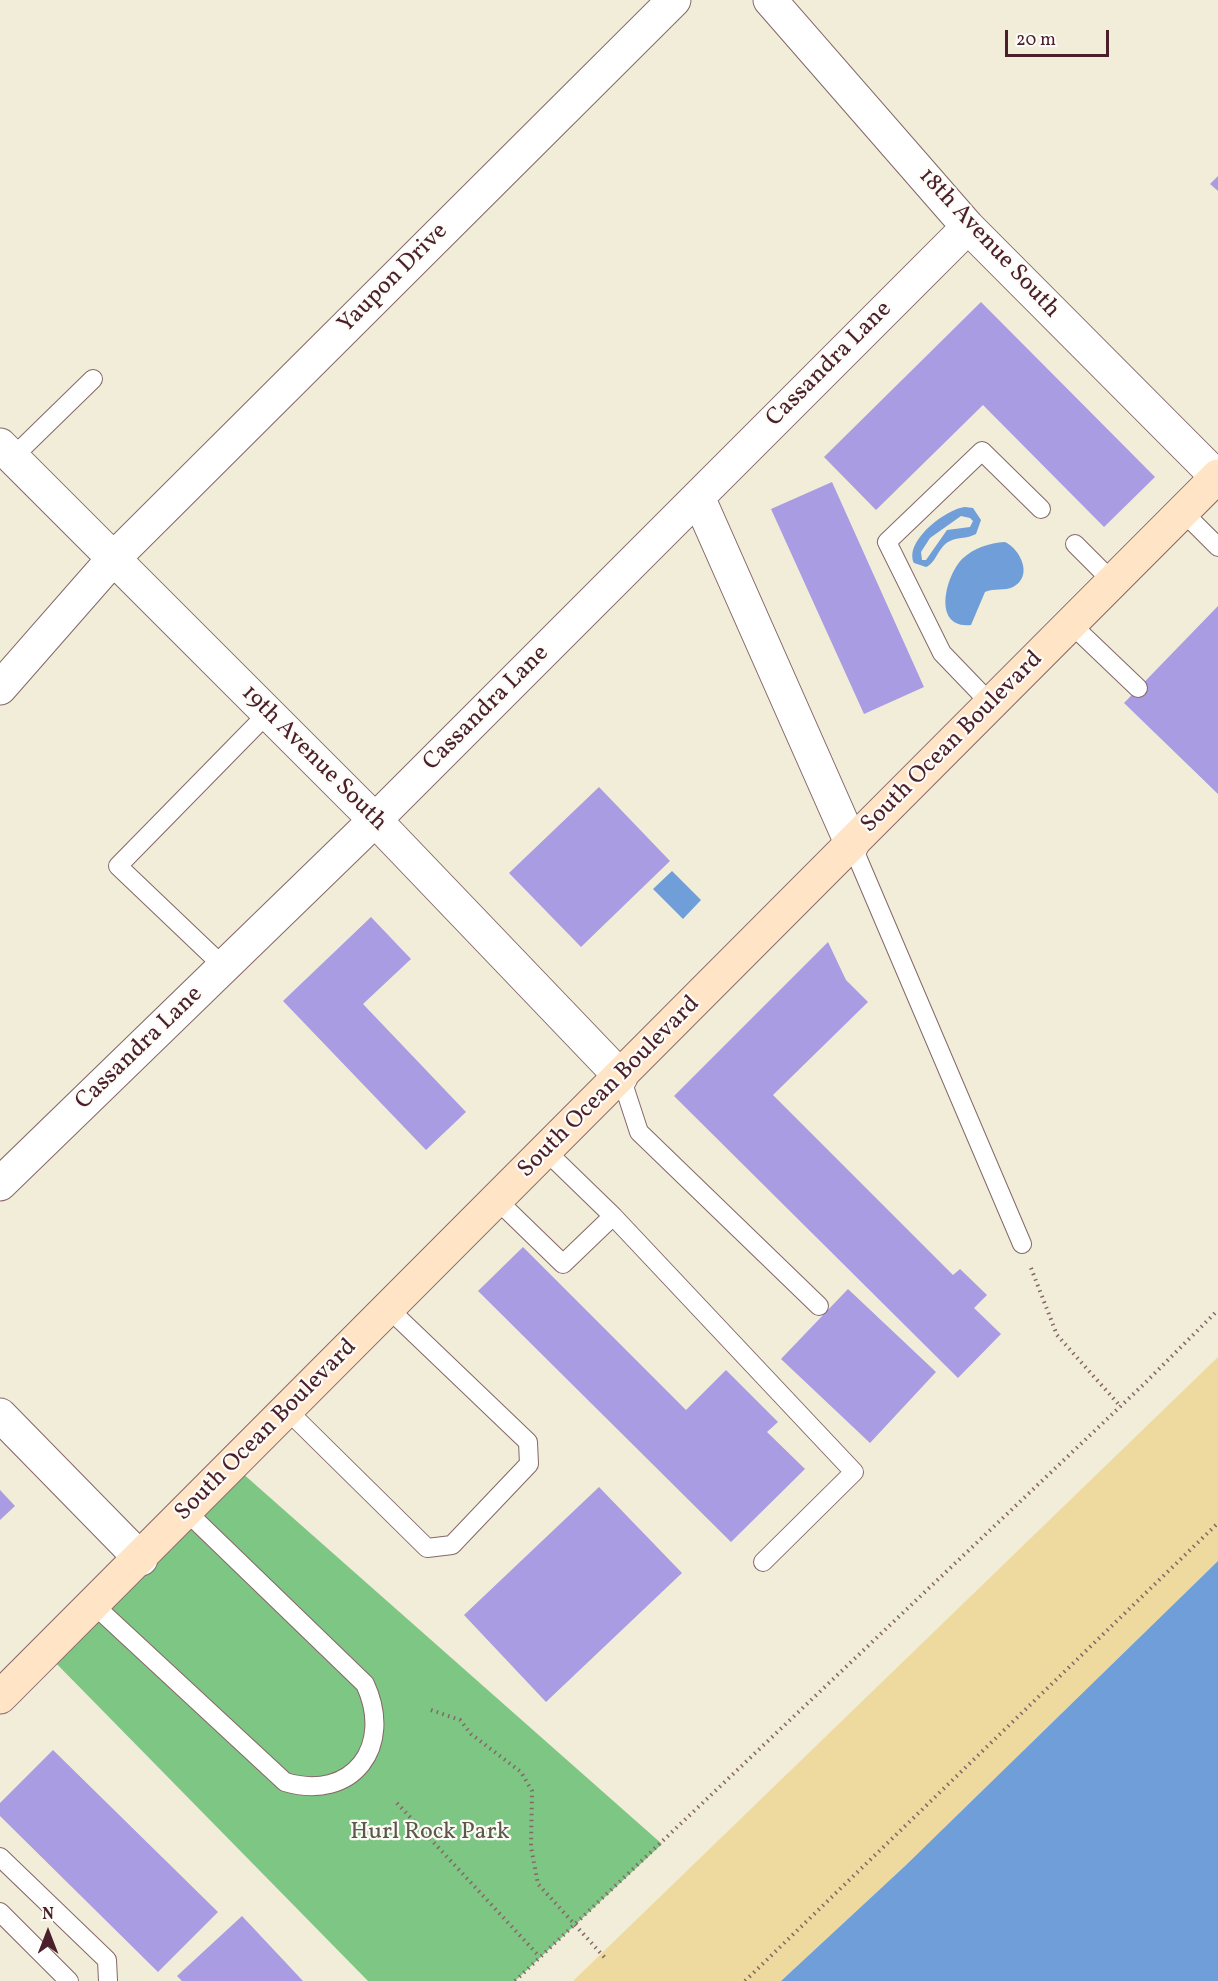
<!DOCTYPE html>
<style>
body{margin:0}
#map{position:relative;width:1218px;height:1981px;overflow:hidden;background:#f2edd8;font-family:Vollkorn,serif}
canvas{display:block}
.north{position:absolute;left:18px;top:1903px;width:60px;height:60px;-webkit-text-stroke:4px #fdfcf7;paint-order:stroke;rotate:0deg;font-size:16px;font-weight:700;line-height:24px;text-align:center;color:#4a1f2b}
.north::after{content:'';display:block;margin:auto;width:21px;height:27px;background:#4a1f2b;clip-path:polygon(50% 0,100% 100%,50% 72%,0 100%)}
.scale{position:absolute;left:1005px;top:30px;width:104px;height:27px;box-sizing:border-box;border:3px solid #4a1f2b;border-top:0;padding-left:8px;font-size:18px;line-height:21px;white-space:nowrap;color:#4a1f2b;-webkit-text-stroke:4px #fdfcf7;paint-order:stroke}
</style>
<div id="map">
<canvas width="1218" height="1981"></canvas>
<div class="north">N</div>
<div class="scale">20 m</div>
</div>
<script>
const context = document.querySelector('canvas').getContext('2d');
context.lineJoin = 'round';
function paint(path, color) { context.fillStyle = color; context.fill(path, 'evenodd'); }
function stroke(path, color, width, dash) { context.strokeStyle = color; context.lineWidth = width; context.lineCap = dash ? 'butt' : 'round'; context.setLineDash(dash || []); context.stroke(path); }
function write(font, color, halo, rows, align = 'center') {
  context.font = font + ' Vollkorn,serif'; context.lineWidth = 4.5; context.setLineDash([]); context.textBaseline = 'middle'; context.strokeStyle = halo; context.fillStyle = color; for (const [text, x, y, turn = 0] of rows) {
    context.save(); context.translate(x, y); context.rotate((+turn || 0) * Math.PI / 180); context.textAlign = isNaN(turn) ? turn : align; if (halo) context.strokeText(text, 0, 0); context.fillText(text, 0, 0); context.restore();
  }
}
const green = new Path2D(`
 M232,1464L662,1844L515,1981H368L45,1652Z`);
const sand = new Path2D(`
 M1218,1357V1561L905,1866L781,1981H573Z`);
const water = new Path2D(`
 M965,507L973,508L981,520L976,534C967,539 956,537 948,542C938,548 936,563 926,567L914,563C904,541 946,509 965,507ZM961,516L970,518L973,521L970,527L947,530L926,560H922L921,552L930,538Z
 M1005,542C1020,549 1034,576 1013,587C1005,591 994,588 985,592L971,625C932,629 945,577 962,559C974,548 989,543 1005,542Z
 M672,871L701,900L683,919L653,889Z
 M1218,1561V1981H781L905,1866Z`);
const building = new Path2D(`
 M1218,176V191L1210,184Z
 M981,302L1155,477L1104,527L983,405L876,510L824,457Z
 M832,482L924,687L864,714L771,509Z
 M1218,606V794L1124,703Z
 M599,787L670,861L581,947L509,873Z
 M371,917L411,959L363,1004L466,1112L426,1150L283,1001Z
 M828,942L846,980L868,1002L773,1095L953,1275L960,1269L987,1295L974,1308L1001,1334L958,1378L674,1096Z
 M523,1247L686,1410L726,1370L778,1422L767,1432L805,1469L731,1542L478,1291Z
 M848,1289L936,1372L870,1443L781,1359Z
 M599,1487L682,1573L546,1702L464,1615Z
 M0,1490L15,1506L0,1520Z
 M53,1750L218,1912L158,1972L0,1816V1803Z
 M242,1916L303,1981H182L177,1976Z`);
const path = new Path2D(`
 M1031,1268L1057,1335L1121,1407
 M431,1710L460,1720L471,1734L521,1772L532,1791L531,1847L538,1884L606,1959
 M397,1803L539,1956
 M515,1981L1144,1384L1218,1310
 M745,1981L1218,1523`);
const lane = new Path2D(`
 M12,458L93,379
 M1183,512L1218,547
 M1075,544L1113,582
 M1071,624L1138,688
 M992,705L942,653L887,542L982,451L1041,509
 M852,845L1022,1244
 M224,967L118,866L268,713
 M621,1077L639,1132L819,1306
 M547,1152L613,1216L854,1472L763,1562
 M497,1200L563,1264L613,1216
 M287,1410L427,1548L452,1545L529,1464L528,1442L389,1309
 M93,1604L285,1782C353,1802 394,1746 365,1684L186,1511
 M0,1857L107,1960L108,1981
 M0,1912L69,1981`);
const street = new Path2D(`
 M770,0L968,227L1217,477
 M0,445L375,820L621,1077
 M698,497L852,845
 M0,688L113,559L674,0
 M0,1184L375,820L968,227
 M0,1415L141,1559`);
const secondary = new Path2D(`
 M0,1697C407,1292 813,885 1218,476`);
const streetNames = [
 ["18th Avenue South",988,244,47],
 ["Yaupon Drive",394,279,-45],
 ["Cassandra Lane",830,365,-45],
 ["Cassandra Lane",487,709,-45],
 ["South Ocean Boulevard",953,743,-45],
 ["19th Avenue South",313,759,45],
 ["Cassandra Lane",140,1049,-44],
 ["South Ocean Boulevard",610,1088,-45],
 ["South Ocean Boulevard",267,1431,-45]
];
const parkNames = [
 ["Hurl Rock Park",430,1834]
];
paint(green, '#7dc684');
paint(sand, '#eeda9e');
paint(water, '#709ed8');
paint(building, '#a99ce3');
stroke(lane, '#856768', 20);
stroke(street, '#856768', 35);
stroke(secondary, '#856768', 35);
stroke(path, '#856768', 4, [1.5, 4.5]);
stroke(lane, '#fff', 18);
stroke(street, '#fff', 33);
stroke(secondary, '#ffe4c6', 33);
write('24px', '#4a1f2b', '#fdfcf7', streetNames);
write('24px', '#5c594a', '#fdfcf7', parkNames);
</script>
